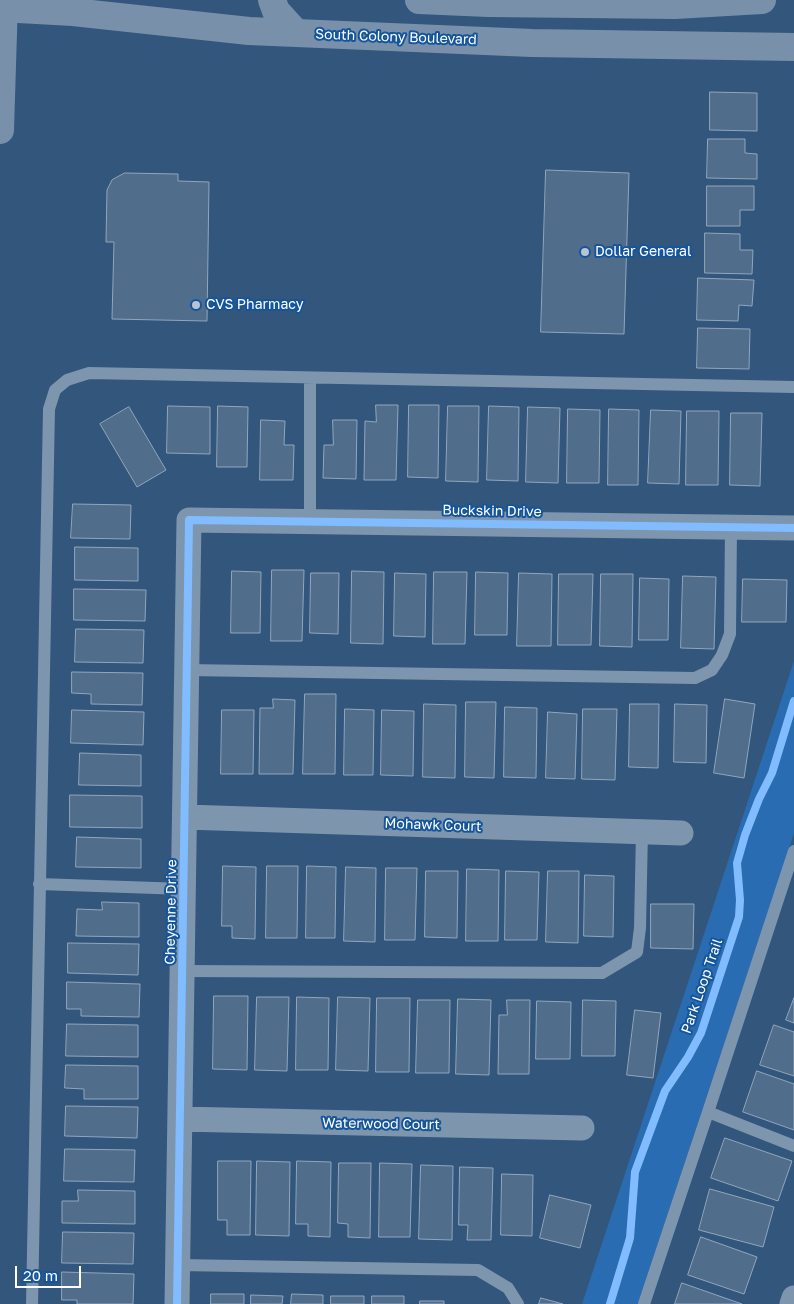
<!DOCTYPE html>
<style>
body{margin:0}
#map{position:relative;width:794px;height:1304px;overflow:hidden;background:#33567d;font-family:"Golos Text",sans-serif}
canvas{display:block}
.scale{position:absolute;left:15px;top:1266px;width:66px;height:22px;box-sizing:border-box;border:2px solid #fff;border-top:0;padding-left:6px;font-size:15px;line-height:18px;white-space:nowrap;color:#fff;-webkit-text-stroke:4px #14559c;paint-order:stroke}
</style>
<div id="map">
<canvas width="794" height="1304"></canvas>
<div class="scale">20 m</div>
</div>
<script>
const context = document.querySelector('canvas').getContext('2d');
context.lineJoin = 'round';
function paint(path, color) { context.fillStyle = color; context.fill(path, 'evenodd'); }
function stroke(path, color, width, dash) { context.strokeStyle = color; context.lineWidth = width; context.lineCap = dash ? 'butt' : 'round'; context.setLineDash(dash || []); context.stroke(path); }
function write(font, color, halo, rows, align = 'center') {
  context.font = font + ' "Golos Text",sans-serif'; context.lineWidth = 4; context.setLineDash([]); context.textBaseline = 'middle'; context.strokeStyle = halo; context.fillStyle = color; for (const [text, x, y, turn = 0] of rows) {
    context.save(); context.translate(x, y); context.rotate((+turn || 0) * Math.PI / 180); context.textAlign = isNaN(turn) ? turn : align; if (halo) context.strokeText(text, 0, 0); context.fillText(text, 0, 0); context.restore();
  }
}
const green = new Path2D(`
 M794,661V833L638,1304H582Z`);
const building = new Path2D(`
 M710,92L757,93V131L710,130Z
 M708,139H745V153L757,154V179L707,178Z
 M546,170L629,173L624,334L541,332Z
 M125,173L178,174V181L209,182L207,321L112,319L114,242H106L107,190L112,180Z
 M707,186H754V210H740V226H707Z
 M705,233L740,234V250H753L752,274L705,273Z
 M698,278L754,280L752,306L739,305L738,321L697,320Z
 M698,328L750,329L749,369L697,368Z
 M376,405H398L396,480H364L365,421L376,422Z
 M409,405H439L438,478L408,477Z
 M168,406L210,407V454L167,453Z
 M218,406L248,407L247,467H217Z
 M448,406H479L478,482L446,481Z
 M489,406L519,407L518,481L487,480Z
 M129,407L166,470L137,487L100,424Z
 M528,407L560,408L558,483L526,482Z
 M568,409L600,410L599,483H567Z
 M609,409L639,410L638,485H608Z
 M651,410L681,411L679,484L648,483Z
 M687,411H719L718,485H686Z
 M731,413H762L760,486L730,485Z
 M261,420L285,421L284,445H294L293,480H260Z
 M333,420H357L356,479L323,478L324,445H333Z
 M73,504L131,505L130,539L71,538Z
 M75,547L138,548V581L75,580Z
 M272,570H304L302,641H271Z
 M232,571L261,572L260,633H231Z
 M352,571L384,572L383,644L351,643Z
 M434,572H467L465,644H433Z
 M476,572L508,573L507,635H475Z
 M311,573H339L338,634L310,633Z
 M395,573L426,574L425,637L394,636Z
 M519,573L552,574L551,646H517Z
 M559,574H593L591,645H558Z
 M601,574H633L632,647L600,646Z
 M683,576L716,577L714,649L681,648Z
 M640,578L669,579L668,640H639Z
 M743,579L787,580L786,622H742Z
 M74,589L146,590L145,621L74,620Z
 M76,629L144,630L143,663L75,662Z
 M72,672L143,673L142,705L91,704V694L72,693Z
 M305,694H336L335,774H303Z
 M273,699L295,700L293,774H259L260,708H273Z
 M725,699L755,704L744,778L714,773Z
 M466,702H496L494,778L465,777Z
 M424,704L456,705L455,778L423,777Z
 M630,704H659L658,768L629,767Z
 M675,704L707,705L706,763L674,762Z
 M505,707L537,708L536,778L504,777Z
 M345,709L374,710L373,775H344Z
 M583,709H617L615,780L582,779Z
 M72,710L144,712L143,745L71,743Z
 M222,710H254L253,774H221Z
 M382,710L414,711L413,776L381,775Z
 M548,712L577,714L575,779L546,778Z
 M80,753L141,755V786L79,785Z
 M70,795L142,796V828L70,827Z
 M77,837L141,839V868L76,867Z
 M223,866L256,867L255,939L232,938V926H222Z
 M267,866H298L297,938H266Z
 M307,866L336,867L335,938H306Z
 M346,867L376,868L375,942L344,941Z
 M386,868H417L415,940H385Z
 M467,869L499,870L498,941H466Z
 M426,871H458L457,938L425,937Z
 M506,871L539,872L537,940H505Z
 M548,871H579L578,943L546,942Z
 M585,875L614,876L613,937L584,936Z
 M102,902L139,903V937L76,936L77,909L102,910Z
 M651,904H694L693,949L651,948Z
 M68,943L139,944L138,975L68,973Z
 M67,982L140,984L139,1017L81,1016V1009H67Z
 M214,996H248L247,1070L213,1069Z
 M257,997H289L287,1071L255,1070Z
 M297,997L329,998L328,1070H296Z
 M338,997L370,998L368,1071L336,1070Z
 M377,998H410L409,1072H376Z
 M794,998V1023L786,1020Z
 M458,999L491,1000L489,1075L456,1074Z
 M418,1000H450L449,1073H416Z
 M507,1000H530L529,1074H498L499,1015H507Z
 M583,1000L616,1001L615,1056H582Z
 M537,1001L571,1002L570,1059H536Z
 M635,1010L661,1013L653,1078L627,1075Z
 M67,1024L138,1025V1057L66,1056Z
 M774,1025L794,1032V1076L760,1065Z
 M66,1065L138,1066V1099H84V1089L65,1088Z
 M757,1071L794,1084V1130L743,1112Z
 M66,1106L138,1107L137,1138L65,1136Z
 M725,1138L792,1161L778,1201L711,1178Z
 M65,1149L135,1150L134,1182L64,1181Z
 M218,1161H251L250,1235H227V1220H218Z
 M257,1161L290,1162L289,1236L256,1235Z
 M297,1161L331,1162L330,1237L308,1236V1224H296Z
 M339,1163H371L370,1238L348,1237V1224L338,1223Z
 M380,1163L412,1164L410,1237H379Z
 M421,1165L453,1166L452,1240L419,1239Z
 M460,1167L493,1168L491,1240H467L468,1225H459Z
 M502,1174L533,1175L532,1236L501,1235Z
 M710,1189L774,1207L763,1247L699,1230Z
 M78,1190L135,1191V1224L62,1223V1201H78Z
 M550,1195L591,1205L580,1248L540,1238Z
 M63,1232L134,1233L133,1264L62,1263Z
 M701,1237L757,1257L744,1294L688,1275Z
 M62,1272L134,1274L133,1304H77V1300H62Z
 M682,1283L742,1304H675Z
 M211,1294H244V1304H211Z
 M292,1294L323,1295V1304H291Z
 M251,1295L283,1296L282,1304H251Z
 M331,1296H364V1304H331Z
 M372,1296H404V1304H372Z
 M541,1298L563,1304H539Z
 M420,1301H444V1304H420Z`);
const lane = new Path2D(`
 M310,522V378
 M187,670L695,678L712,670L722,655L730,634L731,527
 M39,884L184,889
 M182,971L602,973L637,952L640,928L642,831
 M708,1112L794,851
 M178,1265L478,1270L508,1288L518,1304
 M32,1304L49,409L55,390L67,380L89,373L794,387
 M644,1304L708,1112L794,1146`);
const street = new Path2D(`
 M185,817L681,833
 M180,1119L582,1128
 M177,1304L189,520L794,528
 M792,1304L794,1298`);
const secondary = new Path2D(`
 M272,0L276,11L296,33
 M419,0L488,3L675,5L762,0
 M0,8L73,12L249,31L532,43L794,47
 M0,130L4,0`);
const cycleway = new Path2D(`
 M177,1304L189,520L794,528
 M610,1304L630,1238L635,1172L665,1091L688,1057L701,1033L739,917L740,900L737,863L745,835L759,799L772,773L794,701`);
const markers = [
 [585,252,5,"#b8c4d2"],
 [196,305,5,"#b8c4d2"]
];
const streetNames = [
 ["South Colony Boulevard",396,37,2],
 ["Buckskin Drive",492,511,1],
 ["Mohawk Court",433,825,2],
 ["Cheyenne Drive",171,912,-89],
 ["Park Loop Trail",702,986,-71],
 ["Waterwood Court",381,1124,1]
];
const poiNames = [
 ["Dollar General",595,252],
 ["CVS Pharmacy",206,305]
];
paint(green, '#296cb2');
paint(building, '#506d8b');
stroke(building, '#92a6bc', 1);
stroke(lane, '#7e95ae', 12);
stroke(street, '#7e95ae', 25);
stroke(secondary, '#7990ab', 28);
stroke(cycleway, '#80bcff', 8);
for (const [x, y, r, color] of markers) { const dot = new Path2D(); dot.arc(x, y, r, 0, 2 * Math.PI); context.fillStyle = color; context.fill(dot); stroke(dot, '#14559c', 2); }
write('14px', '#fff', '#14559c', streetNames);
write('14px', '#fff', '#14559c', poiNames, 'left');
</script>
